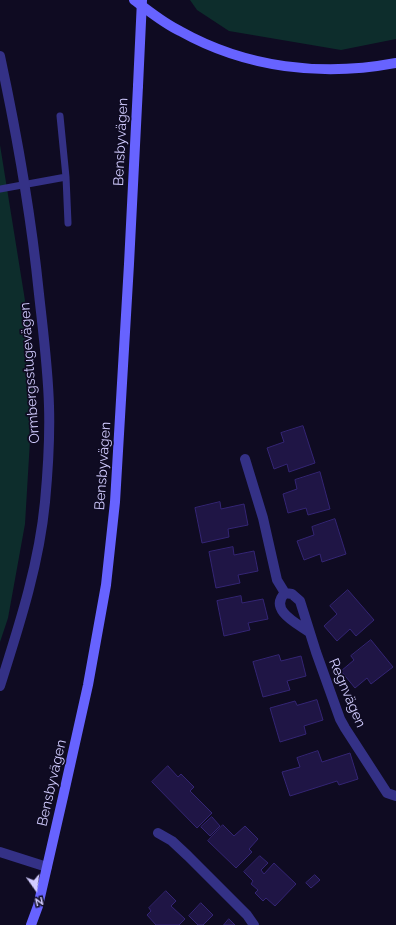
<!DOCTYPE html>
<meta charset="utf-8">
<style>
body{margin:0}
#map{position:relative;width:396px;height:925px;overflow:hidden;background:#0f0b22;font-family:Raleway,sans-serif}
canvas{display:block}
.north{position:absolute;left:16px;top:869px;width:40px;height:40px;-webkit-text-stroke:3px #0f0b22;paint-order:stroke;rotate:166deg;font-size:11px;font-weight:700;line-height:16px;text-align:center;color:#d2ccff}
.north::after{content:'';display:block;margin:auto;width:14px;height:18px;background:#d2ccff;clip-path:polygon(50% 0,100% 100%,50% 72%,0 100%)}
</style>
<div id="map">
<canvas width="396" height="925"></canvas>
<div class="north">N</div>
</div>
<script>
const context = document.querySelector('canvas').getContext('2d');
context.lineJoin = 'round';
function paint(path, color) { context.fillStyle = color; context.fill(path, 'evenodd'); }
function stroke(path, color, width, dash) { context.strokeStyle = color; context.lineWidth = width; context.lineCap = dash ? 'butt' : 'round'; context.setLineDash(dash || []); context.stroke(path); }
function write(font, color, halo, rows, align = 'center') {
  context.font = font + ' Raleway,sans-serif'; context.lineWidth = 3.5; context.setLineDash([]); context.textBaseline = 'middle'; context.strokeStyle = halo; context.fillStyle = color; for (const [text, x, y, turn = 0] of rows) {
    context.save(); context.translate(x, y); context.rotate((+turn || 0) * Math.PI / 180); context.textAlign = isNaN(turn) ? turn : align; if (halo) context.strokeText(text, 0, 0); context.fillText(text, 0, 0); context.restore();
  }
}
const green = new Path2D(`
 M190,0H396V39L341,50L229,31L197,10Z
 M0,145L27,313L33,390L25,524L8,618L0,642Z`);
const building = new Path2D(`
 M303,426L315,463L289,472L287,464L274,469L267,448L284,442L281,433Z
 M320,472L330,509L308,515L306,508L288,513L283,494L297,489L295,480Z
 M220,502L221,509L244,504L248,525L228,529L229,537L202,543L195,508Z
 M335,519L346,554L322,562L320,554L304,560L297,541L314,535L312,527Z
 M233,547L234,555L254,551L258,571L238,575L240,583L216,588L209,552Z
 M348,590L374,620L356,636L350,629L337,641L324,626L337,614L330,606Z
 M241,596L242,603L263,599L268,619L248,623L250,630L224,636L217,601Z
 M371,640L393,667L371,684L367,678L355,688L341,671L354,660L351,656Z
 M279,655L281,661L301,656L306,676L287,681L290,690L263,697L253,662Z
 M317,700L323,720L304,726L306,734L280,742L270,708L295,701L297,705Z
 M318,751L322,762L350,753L358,779L339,785L337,781L290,796L282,772L300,767L297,758Z
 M168,766L178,777L181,774L194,787L190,791L212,813L197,828L152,782Z
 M212,817L220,826L210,836L201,827Z
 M223,825L234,836L245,826L258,839L249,849L252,852L236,868L208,841Z
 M260,856L268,863L261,870L264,874L274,863L296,884L275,906L266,898L263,901L255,893L258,890L251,884L253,881L244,872Z
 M315,875L320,880L311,888L306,883Z
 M166,891L176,901L171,906L185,919L179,925H156L147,915L151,911L149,908Z
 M201,903L213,915L203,925H198L189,916Z
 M229,919L235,925H224Z`);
const service = new Path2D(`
 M60,116L66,177
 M0,189L66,177L68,223`);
const minor = new Path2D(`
 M0,56C17,135 31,214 39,294C43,331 48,368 49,406C50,438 48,470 45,502C39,565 19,626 0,686
 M245,459L263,518L277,580L285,593
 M309,632C298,624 268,610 285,593L292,594L300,601L316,652L340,719L345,728L387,793L396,796
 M158,833L172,841L188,856L247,915L254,925
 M0,852L47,867`);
const secondary = new Path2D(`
 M134,0C149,11 163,23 180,31C246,68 322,77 396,63
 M31,925L38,906L63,797L88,685L106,585L115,502L129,264L138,86`);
const secondaryBridge = new Path2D(`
 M138,86L142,0`);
const streetNames = [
 ["Bensbyvägen",121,142,-87],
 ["Ormbergsstugevägen",30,373,-94],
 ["Bensbyvägen",103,466,-86],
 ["Regnvägen",347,693,67],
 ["Bensbyvägen",52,783,-77]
];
paint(green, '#0d2d2c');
paint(building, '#1f1545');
stroke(building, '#342574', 1);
stroke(service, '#343186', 7);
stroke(minor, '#343186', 10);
stroke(secondary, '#6763ff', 10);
stroke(secondaryBridge, '#6763ff', 10);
write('14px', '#d2ccff', '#0f0b22', streetNames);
</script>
